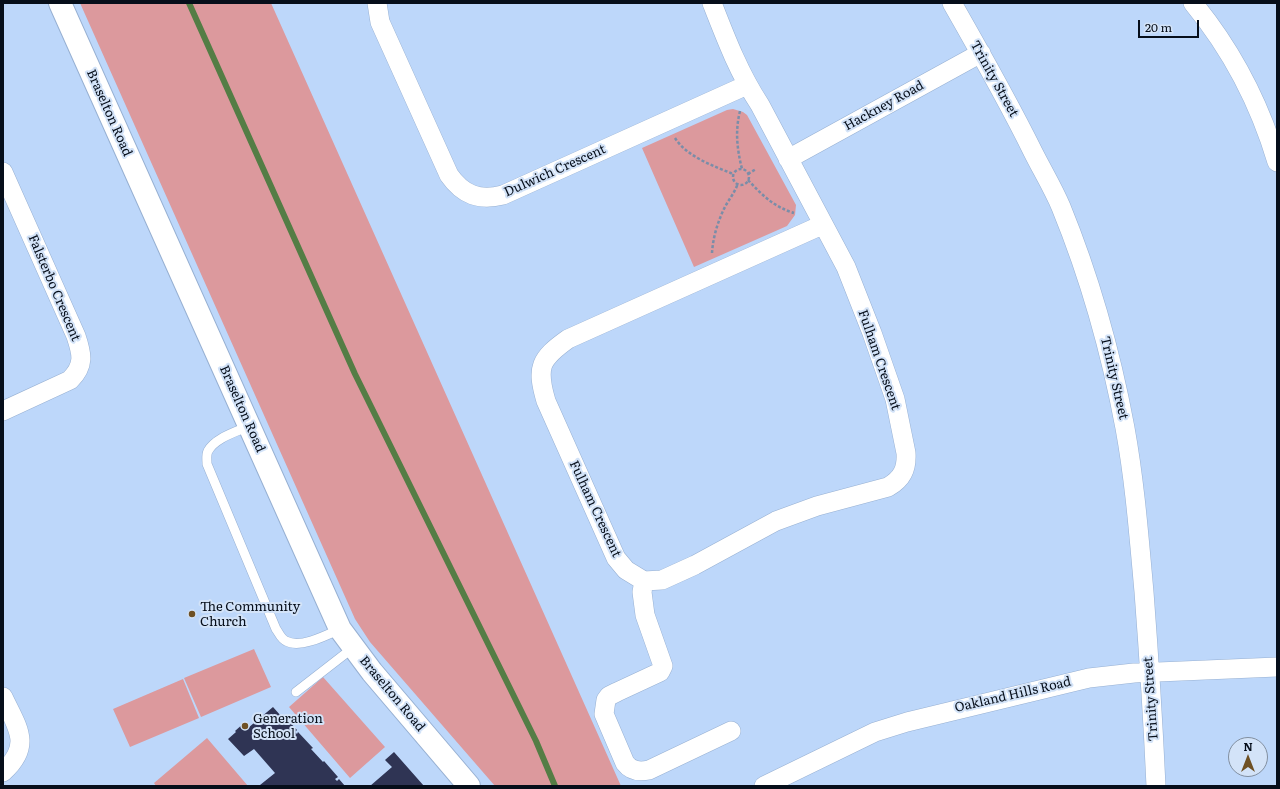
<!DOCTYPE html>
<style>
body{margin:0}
#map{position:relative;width:1280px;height:789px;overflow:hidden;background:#bdd7fa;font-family:Literata,serif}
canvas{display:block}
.frame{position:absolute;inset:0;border:4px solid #060e1a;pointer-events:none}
.north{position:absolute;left:1228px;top:737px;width:40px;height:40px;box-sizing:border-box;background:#d3e3f8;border:1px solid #818e9f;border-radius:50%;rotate:0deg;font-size:11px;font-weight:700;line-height:16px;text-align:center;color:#060e1a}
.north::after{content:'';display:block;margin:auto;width:14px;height:18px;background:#6e5024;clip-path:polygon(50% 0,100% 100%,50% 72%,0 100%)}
.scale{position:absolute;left:1138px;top:20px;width:61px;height:18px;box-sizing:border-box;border:2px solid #060e1a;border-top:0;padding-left:5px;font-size:12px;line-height:14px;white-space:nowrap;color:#060e1a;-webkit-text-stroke:3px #d3e3f8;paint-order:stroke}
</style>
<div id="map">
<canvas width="1280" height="789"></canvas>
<div class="frame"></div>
<div class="north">N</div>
<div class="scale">20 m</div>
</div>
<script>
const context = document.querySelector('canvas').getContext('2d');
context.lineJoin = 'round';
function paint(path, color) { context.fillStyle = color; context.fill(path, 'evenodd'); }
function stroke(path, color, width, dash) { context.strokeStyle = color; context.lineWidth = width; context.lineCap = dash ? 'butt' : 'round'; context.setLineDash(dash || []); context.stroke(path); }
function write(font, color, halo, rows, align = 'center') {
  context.font = font + ' Literata,serif'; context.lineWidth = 4; context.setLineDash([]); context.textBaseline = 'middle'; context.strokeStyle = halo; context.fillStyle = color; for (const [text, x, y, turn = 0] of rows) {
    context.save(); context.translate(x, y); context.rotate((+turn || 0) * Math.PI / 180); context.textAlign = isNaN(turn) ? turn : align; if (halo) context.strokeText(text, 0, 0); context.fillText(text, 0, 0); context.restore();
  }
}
const green = new Path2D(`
 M80,3H271L621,786H495L370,642L355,619Z
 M733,109L743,112L747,115L796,205L795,215L787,226L694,267L642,148L727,110Z
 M254,649L271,687L201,717L184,678Z
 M323,677L385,747L350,778L289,707Z
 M183,679L199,718L130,747L113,709Z
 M207,738L248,786H156L154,783Z`);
const stream = new Path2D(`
 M189,3L355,374L536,741L555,786`);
const building = new Path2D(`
 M273,707L281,716L283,715L297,730L295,732L297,734L298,732L313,748L311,749L323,762L324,761L338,777L335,779L337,781L339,779L345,786H261L260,785L275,773L254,749L244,756L228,739L236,732L235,731L244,723L248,728Z
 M394,752L424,786H370L392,767L385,760Z`);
const path = new Path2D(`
 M740,111C735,131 737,149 742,169
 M675,138C687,157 714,166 733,174
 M733 177a8 8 0 1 1 16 0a8 8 0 1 1-16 0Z
 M748,174L756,169
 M748,180C762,195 774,207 794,213
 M712,253C713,237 718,220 726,205C730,198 735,192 738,183`);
const service = new Path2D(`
 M249,426C236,432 215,438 208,451C206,455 207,459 207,464L276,629C279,633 281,639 286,641C300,649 327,635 340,629
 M296,692L354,647`);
const minor = new Path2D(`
 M377,3L380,22L449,175C463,195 479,201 503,195L747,85
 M712,3C726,39 739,73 760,105L846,267L872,333L895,399L906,453C907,469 902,479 888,487L817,506L776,521L695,565L662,580L644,581L626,570L616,558L546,401C536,367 540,359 568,339L822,225
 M952,3C980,52 1008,101 1033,152C1042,170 1053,188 1061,207C1090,278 1111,353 1125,428C1135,483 1139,537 1144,592C1149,657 1153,721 1156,786
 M1193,3C1231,49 1260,105 1277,162
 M788,159L981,53
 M3,172L76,336C82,354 85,365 70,380L3,411
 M644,581L642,592L645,615L663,666L660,672L617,692L609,696L606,700L604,714L625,763C631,771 639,772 649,770L731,731
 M3,697C17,727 33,745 3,772
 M764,786L875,732L907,722L1089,678L1134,673L1277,667`);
const tertiary = new Path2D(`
 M60,3L340,629L372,672L469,786`);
const markers = [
 [192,614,4,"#6e5024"],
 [245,726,4,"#6e5024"]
];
const streetNames = [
 ["Trinity Street",994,79,61],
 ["Hackney Road",884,106,-29],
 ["Braselton Road",109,113,66],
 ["Dulwich Crescent",555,171,-24],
 ["Falsterbo Crescent",54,288,67],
 ["Fulham Crescent",879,360,71],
 ["Trinity Street",1114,378,77],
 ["Braselton Road",242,409,66],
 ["Fulham Crescent",595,509,65],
 ["Braselton Road",392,694,50],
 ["Oakland Hills Road",1013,695,-13],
 ["Trinity Street",1151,699,-94]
];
const poiNames = [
 ["The Community",200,607],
 ["Church",200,622],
 ["Generation",253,719],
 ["School",253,734]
];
paint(green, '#dc999d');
stroke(stream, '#547d45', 6);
paint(building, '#2f3454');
stroke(service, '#97b0d2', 10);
stroke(minor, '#97b0d2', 20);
stroke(tertiary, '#97b0d2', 24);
stroke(path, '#7a8da8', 2.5, [3, 2]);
stroke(service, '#fff', 9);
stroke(minor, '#fff', 19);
stroke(tertiary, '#fff', 22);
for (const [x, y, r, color] of markers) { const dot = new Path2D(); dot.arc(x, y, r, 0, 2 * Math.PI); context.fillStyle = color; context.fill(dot); stroke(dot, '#d3e3f8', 1.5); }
write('13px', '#060e1a', '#d3e3f8', streetNames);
write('13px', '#060e1a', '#d3e3f8', poiNames, 'left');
</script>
